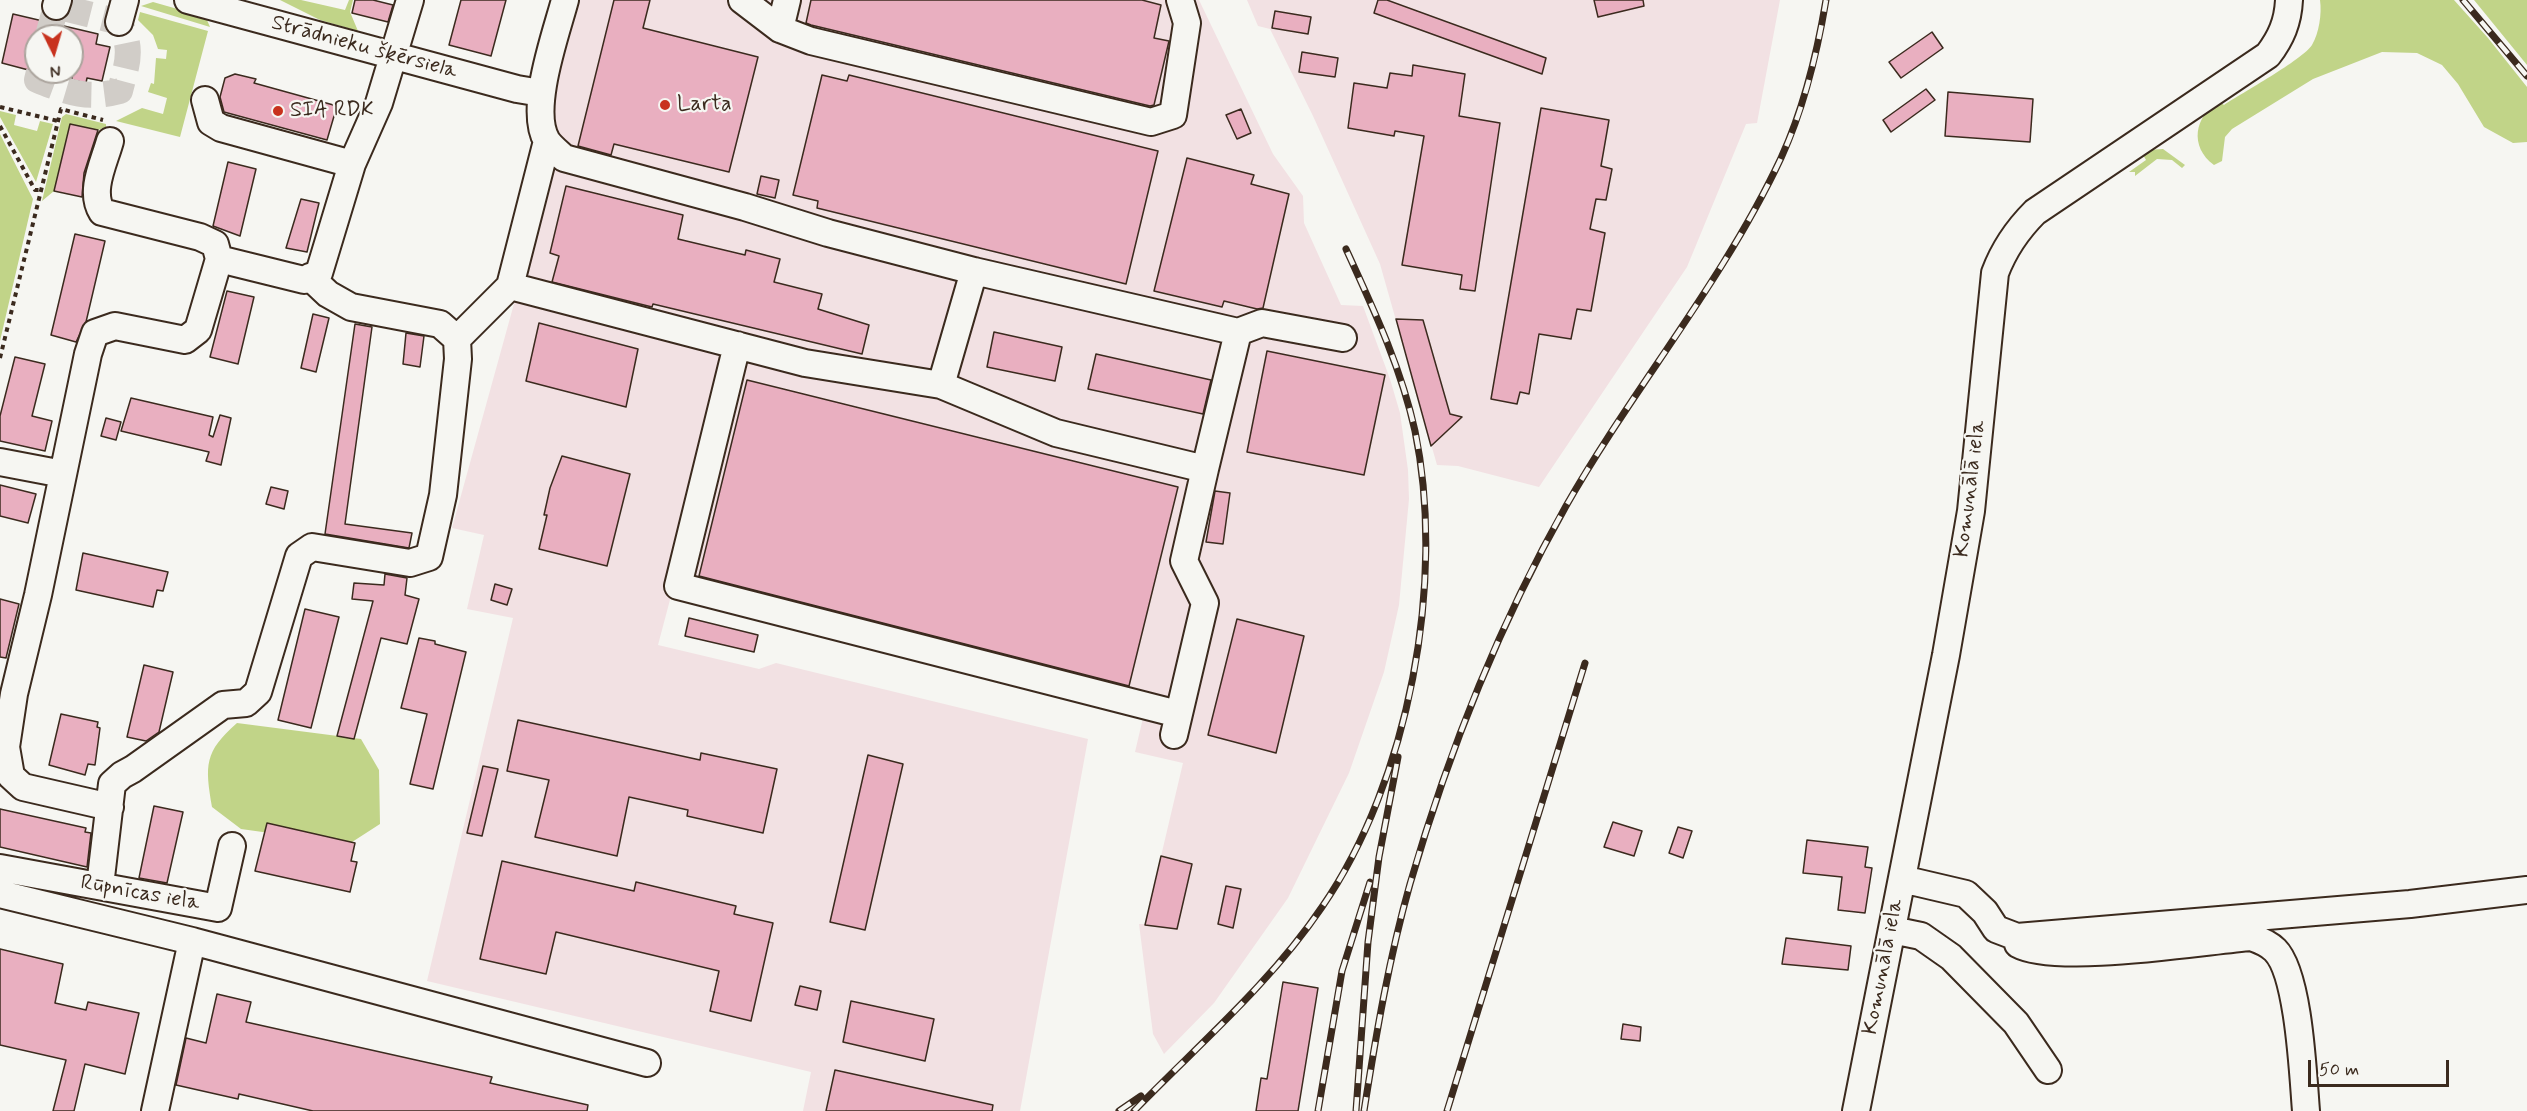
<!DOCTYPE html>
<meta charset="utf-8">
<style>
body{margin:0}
#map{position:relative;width:2527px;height:1111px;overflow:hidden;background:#f6f6f2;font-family:Mynerve,sans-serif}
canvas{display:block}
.north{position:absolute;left:24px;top:24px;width:60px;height:60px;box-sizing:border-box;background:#f6f6f2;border:2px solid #aba49d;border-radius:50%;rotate:175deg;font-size:16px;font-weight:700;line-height:24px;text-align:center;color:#3b2a1e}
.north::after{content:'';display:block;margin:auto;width:21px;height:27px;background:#c8321e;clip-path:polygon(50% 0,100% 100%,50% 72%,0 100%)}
.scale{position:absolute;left:2308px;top:1060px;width:141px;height:27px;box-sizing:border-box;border:3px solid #3b2a1e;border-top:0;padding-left:8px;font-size:18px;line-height:21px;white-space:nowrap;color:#3b2a1e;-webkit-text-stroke:4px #f6f6f2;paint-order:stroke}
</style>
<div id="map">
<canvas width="2527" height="1111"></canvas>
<div class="north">N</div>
<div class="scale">50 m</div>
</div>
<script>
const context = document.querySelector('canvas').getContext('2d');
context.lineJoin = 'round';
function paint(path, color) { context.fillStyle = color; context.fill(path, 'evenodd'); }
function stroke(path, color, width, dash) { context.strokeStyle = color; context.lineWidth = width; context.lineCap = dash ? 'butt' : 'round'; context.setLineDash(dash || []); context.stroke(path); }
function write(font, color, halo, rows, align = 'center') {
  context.font = font + ' Mynerve,sans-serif'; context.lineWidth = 4.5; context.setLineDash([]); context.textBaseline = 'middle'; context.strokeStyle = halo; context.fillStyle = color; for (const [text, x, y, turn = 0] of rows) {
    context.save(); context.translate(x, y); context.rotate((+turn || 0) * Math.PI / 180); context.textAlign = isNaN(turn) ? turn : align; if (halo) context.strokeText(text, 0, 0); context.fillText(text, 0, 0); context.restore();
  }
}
const built = new Path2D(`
 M576,0H1199L1273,154L1303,196L1304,223L1341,305L1363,306L1390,379L1400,413L1408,470L1409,499L1399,605L1384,672L1349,773L1288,898L1214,1003L1164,1054L1153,1034L1139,924H1145L1183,763L1135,752L1143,718L671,596L658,645L759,669L776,663L1088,739L1020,1111H803L811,1072L427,981L513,618L467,609L484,535L452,528L559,141L548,110Z
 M1247,0H1780L1757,123L1746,124L1687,267L1539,487L1458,466L1437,465L1380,264L1313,116L1270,29L1258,26Z`);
const green = new Path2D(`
 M280,0H301L345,10L349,0H353L350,12L358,31L320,20Z
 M2320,0H2454L2488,38L2527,87V142L2513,143L2484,127L2458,84L2442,65L2417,53L2382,52L2313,79L2232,129L2225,137L2222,161L2214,165C2189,147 2194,115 2220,102L2224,105C2242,93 2302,60 2312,45C2319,33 2322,14 2320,0Z
 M2474,0H2527V65Z
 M153,2L202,16L207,20L210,27L141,6Z
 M140,12L208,31L180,137L116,121L142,108L163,114L167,98L148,92L151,83L154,84L156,58L166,59L167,50L158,49L153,35L138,20Z
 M0,111L16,115L14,125L37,131L40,121L53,124L36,182L0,117Z
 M66,114L106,124V127L98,130L70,124L54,191L42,201L62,117Z
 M0,134L33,199L0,341Z
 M2163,149L2185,165L2182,168L2172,160L2157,159L2135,176V172H2129L2146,160L2142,153L2148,150Z
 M237,723L361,739L379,770L380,824L349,844L241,829L212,807C205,765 204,752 237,723Z`);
const building = new Path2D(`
 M355,0H373L393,5L388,22L352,13Z
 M461,0H506L491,56L449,45Z
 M614,0H650L643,28L758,57L729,172L614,144L611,155L578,146Z
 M811,0H1142L1161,5L1154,38L1169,41L1154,105L1150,106L811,25L806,23Z
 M1378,0H1387L1546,58L1542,74L1374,13Z
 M1594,0H1643L1644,6L1598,17Z
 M1275,11L1311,17L1308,34L1272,28Z
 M13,14L98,34L96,44L110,47L102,81L87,78L86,83L72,80V36H36V72L2,63Z
 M1932,32L1943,48L1901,78L1889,62Z
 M1302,52L1338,58L1335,77L1299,72Z
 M1413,65L1465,74L1459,116L1500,123L1475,291L1460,289L1462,275L1402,265L1424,136L1395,131L1394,136L1348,128L1354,83L1387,88L1390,73L1412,76Z
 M235,74L256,79L254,83L337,106L327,140L224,112L220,97L225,78Z
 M822,75L847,81L849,75L1158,151L1126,284L817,208L818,201L793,195Z
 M1926,89L1935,100L1891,132L1883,120Z
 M1948,92L2033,99L2030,142L1945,136Z
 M1541,108L1609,120L1601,166L1612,169L1606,200L1596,199L1590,229L1605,233L1591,311L1577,309L1571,339L1539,334L1529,394L1520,392L1517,404L1491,399Z
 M1241,109L1251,133L1237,139L1226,115Z
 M70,124L98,130L84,173L82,197L54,191Z
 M1187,158L1254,175L1251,184L1289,194L1263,308L1257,309L1224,301L1222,307L1154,291Z
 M228,162L256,169L240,236L213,226Z
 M761,176L779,180L775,198L757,194Z
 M566,186L683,215L678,239L745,255L746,250L780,259L774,282L822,294L818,309L869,325L862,354L653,304L652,307L552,282L559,256L550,253Z
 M301,199L319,203L307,252L286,248Z
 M75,234L105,241L86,322L76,342L51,335Z
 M227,291L254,297L238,364L210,357Z
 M313,314L329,318L316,372L301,368Z
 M1396,319L1423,320L1450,414L1462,417L1431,446Z
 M539,323L638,349L626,407L526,381Z
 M355,324L372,327L345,524L412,533L409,548L325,534Z
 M994,332L1062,347L1055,381L987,367Z
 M406,333L424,336L420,367L403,364Z
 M1267,351L1385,375L1364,475L1247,452Z
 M1096,354L1211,380L1203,414L1088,389Z
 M15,357L45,364L32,416L52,421L45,451L0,441V416Z
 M747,380L1178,487L1129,686L699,576Z
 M131,398L213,417L209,435L213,437L220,415L231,418L221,465L206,461L209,452L121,431Z
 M106,418L121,422L116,440L101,436Z
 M562,456L630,474L607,566L539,549L547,515H544L550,488Z
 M0,485L36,494L28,523L0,516Z
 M271,487L288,491L284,509L266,504Z
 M1215,491L1230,493L1223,544L1206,542Z
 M83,553L168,572L163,591L157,590L153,607L76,590Z
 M385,574L407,578L405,595L419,599L407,644L381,638L354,739L337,736L373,601L352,599L354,583L384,585Z
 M495,584L512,589L507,605L491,600Z
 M0,599L19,604L6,658L0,657Z
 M305,609L339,617L311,728L278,720Z
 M689,618L758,635L754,652L685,636Z
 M1237,619L1304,636L1276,753L1208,735Z
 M419,638L435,641V644L466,652L433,789L410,784L427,714L401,708Z
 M144,665L173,672L159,732L146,741L127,737Z
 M61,714L98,722L97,727L100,728L95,765L88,764L85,775L49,765Z
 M518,720L700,760L701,753L777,769L763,833L687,816L688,810L629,797L617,856L535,837L549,780L507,771Z
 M868,755L903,764L865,930L830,922Z
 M483,766L498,769L482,836L467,833Z
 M154,806L183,812L167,883L139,878Z
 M0,809L86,828L85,832L91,833L87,867L0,847Z
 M1613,822L1642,831L1634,856L1604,847Z
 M267,823L355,843L351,861L357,862L350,892L255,871Z
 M1678,827L1692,831L1683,858L1669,853Z
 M1807,840L1868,847L1865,867L1872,868L1865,913L1838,910L1842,877L1803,873Z
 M1161,856L1192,864L1177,929L1145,925Z
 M502,861L634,891L636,882L736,906L734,914L773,923L751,1021L710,1011L719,971L556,932L546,974L480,959Z
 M1226,886L1241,889L1233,928L1218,924Z
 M1786,938L1851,946L1848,970L1782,964Z
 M0,949L63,964L55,1003L86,1010L88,1002L139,1013L125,1074L85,1064L74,1111H53L66,1060L0,1045Z
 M1283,982L1318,988L1298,1111H1256L1261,1078L1267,1079Z
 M800,986L821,991L817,1010L795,1005Z
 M217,994L251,1002L246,1022L492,1077L490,1083L588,1105L587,1111H313L239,1094L238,1099L176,1085L186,1038L206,1043Z
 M851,1001L934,1019L925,1061L843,1042Z
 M1623,1024L1641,1027L1640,1041L1621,1039Z
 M835,1070L993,1105L992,1111H826Z`);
const minorTunnel = new Path2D(`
 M39,72L37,80C68,92 86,100 120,91C127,62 134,51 119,22L56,6L48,36`);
const path = new Path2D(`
 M0,107L58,121
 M0,126L35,190H40
 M0,358L61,109L103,120`);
const minor = new Path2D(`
 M188,0L517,89L541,93
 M565,0C556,34 528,110 547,141C551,147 559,153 564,158L745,207L828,233L974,271L1238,332L1262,323L1343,338
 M742,0L780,29L811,41L1151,122L1173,115L1187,23L1180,0
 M56,6L58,0
 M119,22L125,0
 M780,29L787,0
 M205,100L211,122L221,128L352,164
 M110,141C104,163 89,191 102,212L200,237L215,244L219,259L198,330L185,340L115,326L95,333L88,354L38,595L14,694L6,747L11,776L23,787L110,807
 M219,259L304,280L319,273L352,164L379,103L410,0
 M974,271L941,385L1056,433L1205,469L1184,561L1205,603L1174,735
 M510,286L805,363L941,385
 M457,339L510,286L547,141
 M737,345L678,586L1178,714
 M0,462L63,474
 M1205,469L1238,332
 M0,868L218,908L232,846
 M1902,879L1966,894L1985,912L1996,929L2017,937L2410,904L2527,890
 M100,886L112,784L122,775L133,769L223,705L246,703L258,692L299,556L312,547L410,563L429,557L443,495L458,359L457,339L440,324L351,307L328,294L310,277
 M0,894L192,941L155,1111
 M1892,930L1921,936L1951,957L2016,1023L2048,1070
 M192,941L647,1063
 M2018,944C2056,965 2202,941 2251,937C2260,940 2268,943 2275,950C2299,974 2303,1075 2306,1111
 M1856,1111L1946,655L1971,511L1995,273C2004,249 2016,231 2035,212L2268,55C2281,38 2288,22 2289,0`);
const rail = new Path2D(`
 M2463,0L2527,76
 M1119,1111L1141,1096
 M1134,1111C1198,1045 1270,984 1322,907C1409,781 1446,581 1415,431C1401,367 1373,308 1346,249
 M1318,1111L1342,971L1370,882
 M1356,1111L1368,942L1379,857L1398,757
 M1364,1111C1376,1035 1389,958 1410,884C1448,753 1499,625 1566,506C1633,388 1723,282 1781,158C1804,108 1817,54 1826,0
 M1447,1111L1585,663`);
const markers = [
 [665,105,6,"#c8321e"],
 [278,111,6,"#c8321e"]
];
const streetNames = [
 ["Strādnieku šķērsiela",364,48,15],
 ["Komunālā iela",1971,489,-83],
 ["Rūpnīcas iela",140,894,10],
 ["Komunālā iela",1884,967,-79]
];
const poiNames = [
 ["Larta",677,105],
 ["SIA RDK",290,111]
];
paint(built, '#f2e1e3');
paint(green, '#c1d488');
paint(building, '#e9afc0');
stroke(building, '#3b2a1e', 1.5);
stroke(minorTunnel, '#d1cdc8', 26, [26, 13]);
stroke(minor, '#3b2a1e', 30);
stroke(path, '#3b2a1e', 4, [4.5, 4.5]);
stroke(minor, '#f6f6f2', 26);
stroke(rail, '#3b2a1e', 7);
stroke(rail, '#f6f6f2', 4.5, [14]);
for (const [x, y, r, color] of markers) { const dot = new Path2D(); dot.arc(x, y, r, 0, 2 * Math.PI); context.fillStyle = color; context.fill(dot); stroke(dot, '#f6f6f2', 2); }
write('22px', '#3b2a1e', '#f6f6f2', streetNames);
write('22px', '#3b2a1e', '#f6f6f2', poiNames, 'left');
</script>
